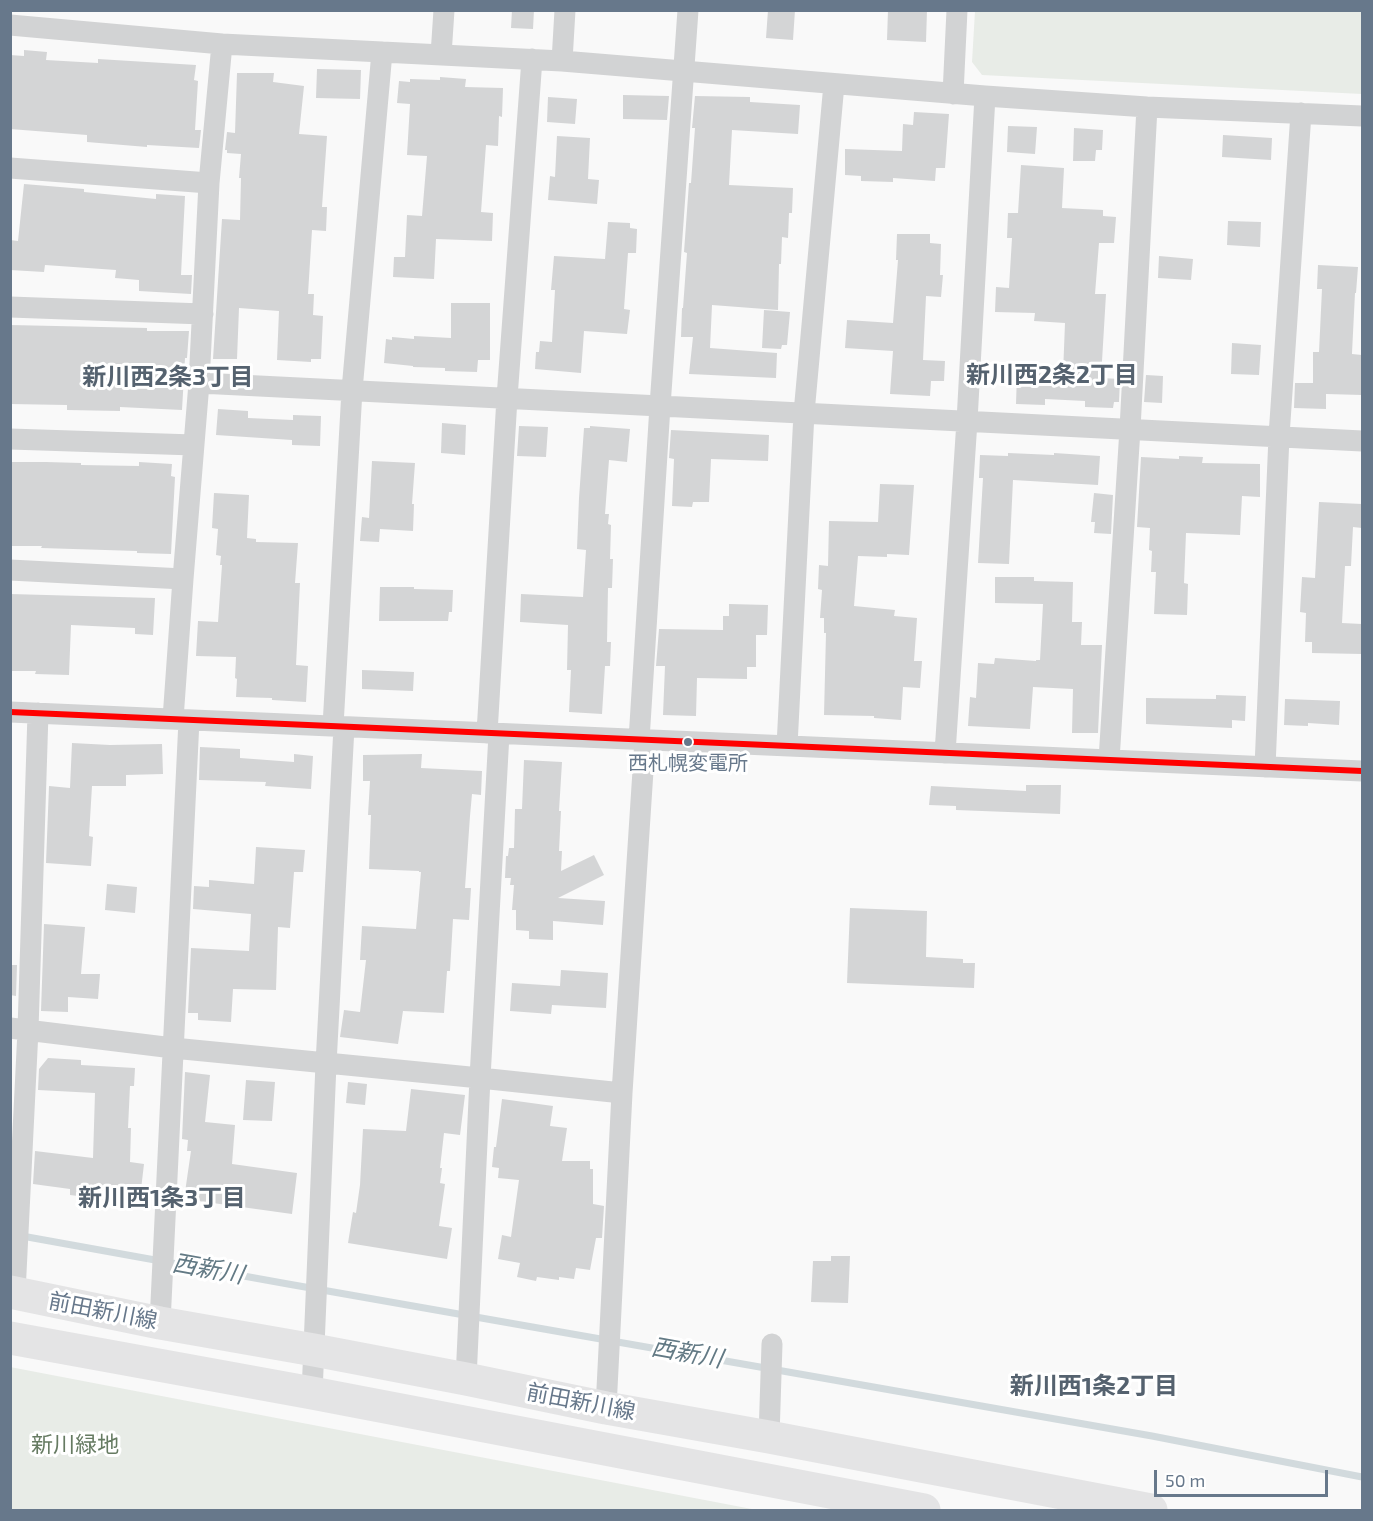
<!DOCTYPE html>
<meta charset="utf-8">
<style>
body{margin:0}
#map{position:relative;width:1373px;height:1521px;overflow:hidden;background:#f9f9f9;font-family:"Exo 2",sans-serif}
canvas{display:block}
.frame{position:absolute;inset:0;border:12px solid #67788b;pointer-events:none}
.scale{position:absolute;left:1154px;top:1470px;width:174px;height:27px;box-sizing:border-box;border:3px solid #67788b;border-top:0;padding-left:8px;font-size:18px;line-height:21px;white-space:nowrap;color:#67788b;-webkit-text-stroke:4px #fff;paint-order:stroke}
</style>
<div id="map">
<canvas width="1373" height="1521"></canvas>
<div class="frame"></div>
<div class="scale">50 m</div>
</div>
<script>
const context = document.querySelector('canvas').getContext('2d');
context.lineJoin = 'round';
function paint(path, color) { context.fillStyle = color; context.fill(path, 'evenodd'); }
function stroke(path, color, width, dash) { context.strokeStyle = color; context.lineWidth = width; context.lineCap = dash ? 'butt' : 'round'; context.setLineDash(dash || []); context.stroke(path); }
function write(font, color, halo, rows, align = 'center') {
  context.font = font + ' "Exo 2","Noto Sans JP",sans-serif'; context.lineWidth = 6; context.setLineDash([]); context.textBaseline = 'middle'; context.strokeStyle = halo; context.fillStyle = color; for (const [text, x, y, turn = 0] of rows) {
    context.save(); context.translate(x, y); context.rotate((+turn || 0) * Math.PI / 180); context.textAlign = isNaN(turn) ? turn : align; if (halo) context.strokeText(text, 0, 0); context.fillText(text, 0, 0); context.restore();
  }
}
const green = new Path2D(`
 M975,11H1362V94L982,75L972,62Z
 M10,1367L757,1510H11Z`);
const stream = new Path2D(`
 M22,1236L288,1284L1152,1436L1362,1477`);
const building = new Path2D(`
 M512,10H534L533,29L511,28Z
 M768,10H795L793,40L766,38Z
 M888,10H927L926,42L887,40Z
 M24,50L47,52L46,60L98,63V59L196,65L194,80L198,81L195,130H201L199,148L147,145V147L87,142V135L10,129V55L24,56Z
 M317,69L361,70L360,99L316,98Z
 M237,73H274L273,82L304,86L299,134L327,136L322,207H327L326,231L312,230L308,294H314L313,315L323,316L321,359H311V362L277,360L279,311L239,308L237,359H213L222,219L240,220L241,178H239L241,154L227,153V150H225L227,132L235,133Z
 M440,77L466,79L465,87L503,88L502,117L499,116L498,146L486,145L481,212L493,213L492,241L436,239L434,279L393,277L394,257H405L407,215L422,216L427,156L407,155L410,104L397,103L399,81L410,82V79L440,80Z
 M623,95L669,96L667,120L623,119Z
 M695,96L750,97V102L800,105L798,134L732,130L729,185L793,188L792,213H789L788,238L782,237L781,264H779L778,310L712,305L710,348L777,353L776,378L689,374L693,337H681L682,308H683L687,253L684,252L689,183H691L695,128H692Z
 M548,97L577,99L575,124L547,122Z
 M914,112L949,114L945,168H936L935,181L893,178V182L861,181V176L845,175V149L902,151L903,124L913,125Z
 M1008,126L1037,127L1035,154L1007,152Z
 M1074,128L1103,130L1102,150H1096L1095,161H1073Z
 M1223,135L1272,138L1271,160L1222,157Z
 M557,136L590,138L588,179L599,180L597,204L548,200L550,176L555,177Z
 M1021,165L1064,168L1062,208L1103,210V216L1116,217L1114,243H1099L1095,294H1106L1101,378L1120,379L1119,402H1114L1113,408L1085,407V401L1045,399V405L1016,404L1017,373L1063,374L1065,323L1034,321L1035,313L995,312L996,287L1009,288L1012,238H1007L1008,213H1018Z
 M24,184L84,189V192L156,199V194L185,196L181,275H192L191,294L139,291V280L115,278L116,270L45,265L44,272L10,270V240L18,241Z
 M1228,221L1261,222L1260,247L1227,245Z
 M608,222L630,223V228L637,229L636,253H628L624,309L630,310L627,334L584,331L581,373L535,369L536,352H539L540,341L552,342L555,290H551L554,256L605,259Z
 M897,234H930V243L941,244L940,275H943L941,297L926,296L923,360L945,361L944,381H931L930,396L890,394L893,351L845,348L847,320L893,323L898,260H896Z
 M1159,256L1193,259L1191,280L1158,278Z
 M1318,265L1358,267L1356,293H1355L1352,353V354L1362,355V395L1326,394V409L1294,408L1295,383H1313V352H1319L1322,289H1317Z
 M451,303H490V360H478L477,372L445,371V368L413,367V366L384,363L386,339L392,340V337L414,339V336L451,338Z
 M764,310L790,312L787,345H782L781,349L762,348Z
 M10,325L147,328V331H189L187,358H185L182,410L120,407V411L67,410V405L10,404Z
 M1232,343L1261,345L1259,375L1231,374Z
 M1146,375L1163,376L1162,403L1144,402Z
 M218,409L248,411V418L293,420V415L321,416L320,446L292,445V440L216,435Z
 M442,423L466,425L465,455L441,453Z
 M519,426L548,427L546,457L517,456Z
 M590,426L630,429L627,462L609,460L605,514H609L608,524L611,525L610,559H613L612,588H608L607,642H611L610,666H605L602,714L569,712L571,670H567L568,625L520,622L521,594L583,597L586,550L577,549L579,498L584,428H590Z
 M671,430L769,435L768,461L711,459L709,502H693L692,507L672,506L674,459L669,458Z
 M1008,453L1054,455V453L1100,456L1098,485L1013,480L1009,564L978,563L983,478H979L980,455L1008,456Z
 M1179,456L1203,457L1202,463L1260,464V497L1242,496L1240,535L1186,533L1184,583L1188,584L1187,615L1154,614L1156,572H1151L1152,551L1149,550L1150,528L1137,527L1141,457L1179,459Z
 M372,461L415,463L412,504H414L413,531L380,529L379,542L360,541L362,517L369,518Z
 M10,462H46L81,463V465L139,466V462L172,464L171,476L175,477L171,554L137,553V551L41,548L42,546H10Z
 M880,484L914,485L909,555L887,554V557L858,556L854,606L895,610L894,616L917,618L914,661H922L920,688L903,687L901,720L874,718V716L824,715L826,633H824V618H820L822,590L818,589L819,565L828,566L829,521L878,522Z
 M214,493L249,495L247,538L256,539V542L298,543L295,583H300L296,665L308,666L306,702L272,700V698L236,697L237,679L235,678L236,657L196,656L198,621L218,622L222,565H220L221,556L216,555L218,529L212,528Z
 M1094,493L1113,495L1111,534L1094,533L1095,522H1091Z
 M1319,502L1362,504V528L1353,527L1351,566H1345L1342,623L1362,624V654L1312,653V642H1305L1306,613L1300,612L1302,577L1315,578Z
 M995,577H1034V581L1073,582L1072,622H1082L1081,645H1102L1098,733H1072L1073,689L1033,687L1030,729L968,726L970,697L976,698L978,663L994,664L995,658L1036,661V660H1040L1043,604L995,603Z
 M380,587H414V589L453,590L452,612H449L448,621H379Z
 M10,594L155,598L153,635L135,634V628L71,625L69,675L35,674L36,671H10Z
 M729,604L768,605L767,635H756V667H747V679L697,678L696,716L663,715L665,666H656L659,629L723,630V616H729Z
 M362,670L414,672L413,691L362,689Z
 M1216,695L1246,696L1245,721L1232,720V728L1146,724V698L1216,699Z
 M1285,699L1340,701L1339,725L1308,723V726L1284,725Z
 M72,743L110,745L162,744L163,774L126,775V786H92L89,836L93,837L91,866L46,863L49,786L70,788Z
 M200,747L240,749V758L294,762V754L313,756L311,789L265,786L266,782L199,780Z
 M422,754L421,768L482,771L481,795L472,794L470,816L465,888H471L469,920L453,919L450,971H447L444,1013L403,1011L398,1044L340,1037L344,1010L360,1012L366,960H360L362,926L416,929L421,872H419V871L369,869L371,815H368L370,781H363V755Z
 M524,760L562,762L559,811H561L559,851H562L561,871L594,855L604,875L558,898L605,901L603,925L553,921V940L529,939V931L516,930V910H512L514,885H510L511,878H505L506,856H508L509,848H514L515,809H522Z
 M1026,785H1061L1060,814L956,810V806L929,805L931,786L1026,791Z
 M256,847L305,850L303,872H294L290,928L278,927L276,990L233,989L231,1022L198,1020V1013H188L191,948L249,951L251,914L193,909L194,886L209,887V880L254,884Z
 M107,884L137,887L135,913L105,910Z
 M850,908L927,911L926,957L963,959V963H975L974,988L847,983Z
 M44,924L85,927L81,974H100L98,999L68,997V1012L41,1011Z
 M10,965H17L16,996L10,995Z
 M561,970L608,973L606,1008L552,1005L551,1014L510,1011L512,983L560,986Z
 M48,1058L81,1060V1065L135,1068L134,1086H130L128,1128H131L130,1162L144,1164L140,1198L132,1197V1203L70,1195V1189L33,1184L35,1151L93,1158L95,1093L38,1090L39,1069Z
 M185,1072L210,1075L205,1122L235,1125L232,1164L297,1173L292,1214L184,1199L191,1151H187L188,1140L182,1139Z
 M246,1080L275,1082L272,1121L243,1120Z
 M348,1082L367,1084L365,1105L346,1103Z
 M411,1089L465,1095L460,1135L444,1133L440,1168H442L440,1183L445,1184L439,1226L452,1228L447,1259L348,1243L353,1212L356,1213L360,1185L363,1129L406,1131Z
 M502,1099L553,1106L550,1126L567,1128L562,1161H590V1169H593V1204L604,1206L602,1238H596L590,1270L576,1268L574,1279L559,1277V1280L537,1277L536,1281L517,1277L520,1263L498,1259L502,1235L511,1237L519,1180L498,1178L499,1168L492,1167L494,1147H496Z
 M831,1256H850L848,1303L811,1302L813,1261H831Z`);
const minor = new Path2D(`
 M10,25L222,44L562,61L985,96L1147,107L1362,116
 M441,55L444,10
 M562,61L565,10
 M953,94L957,10
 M10,168L209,183
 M10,307L203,314
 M199,383L1362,441
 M10,439L194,445
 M10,570L183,579
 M10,712L1362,771
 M173,719L183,579L199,383L209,183L222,44
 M333,726L352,390L382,52
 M487,733L507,398L532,59
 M639,740L660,406L688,10
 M787,746L804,413L834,84
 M945,753L967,421L985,96
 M1109,760L1130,429L1147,107
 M1265,767L1279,436L1301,113
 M10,1028L173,1048L480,1078L622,1093
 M15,1293L28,1030L38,713
 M160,1323L189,720
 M466,1379L480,1078L499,734
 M312,1393L326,1064L344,727
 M606,1408L622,1093L645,740
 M769,1437L772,1344`);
const primary = new Path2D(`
 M10,1292L160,1323L314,1350L466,1379L606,1408L769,1437L1151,1510
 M10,1338L312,1393L924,1510`);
const bus1 = new Path2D(`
 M10,712L1362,771`);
const markers = [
 [688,742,5,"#67788b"]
];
const busNames = [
 ["西札幌変電所",688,763]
];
const streetNames = [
 ["前田新川線",103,1311,11],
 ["前田新川線",581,1402,11]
];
const parkNames = [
 ["新川緑地",75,1445]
];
const neighbourhoodNames = [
 ["新川西2条2丁目",1052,375],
 ["新川西2条3丁目",168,377],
 ["新川西1条3丁目",162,1198],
 ["新川西1条2丁目",1094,1386]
];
const waterNames = [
 ["西新川",208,1269,10],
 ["西新川",687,1353,10]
];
paint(green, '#e8ece7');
stroke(stream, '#d2dadd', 7);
paint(building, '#d4d5d6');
stroke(minor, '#d2d3d4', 21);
stroke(primary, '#e4e4e5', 33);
stroke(bus1, '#f00', 6);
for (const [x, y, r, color] of markers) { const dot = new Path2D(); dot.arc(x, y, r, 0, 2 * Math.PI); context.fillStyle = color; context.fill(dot); stroke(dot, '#fff', 2); }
write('20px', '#67788b', '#fff', busNames);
write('22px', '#67788b', '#fff', streetNames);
write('22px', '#667b62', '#fff', parkNames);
write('bold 24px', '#55626f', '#fff', neighbourhoodNames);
write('italic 24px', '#637a85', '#fff', waterNames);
</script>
